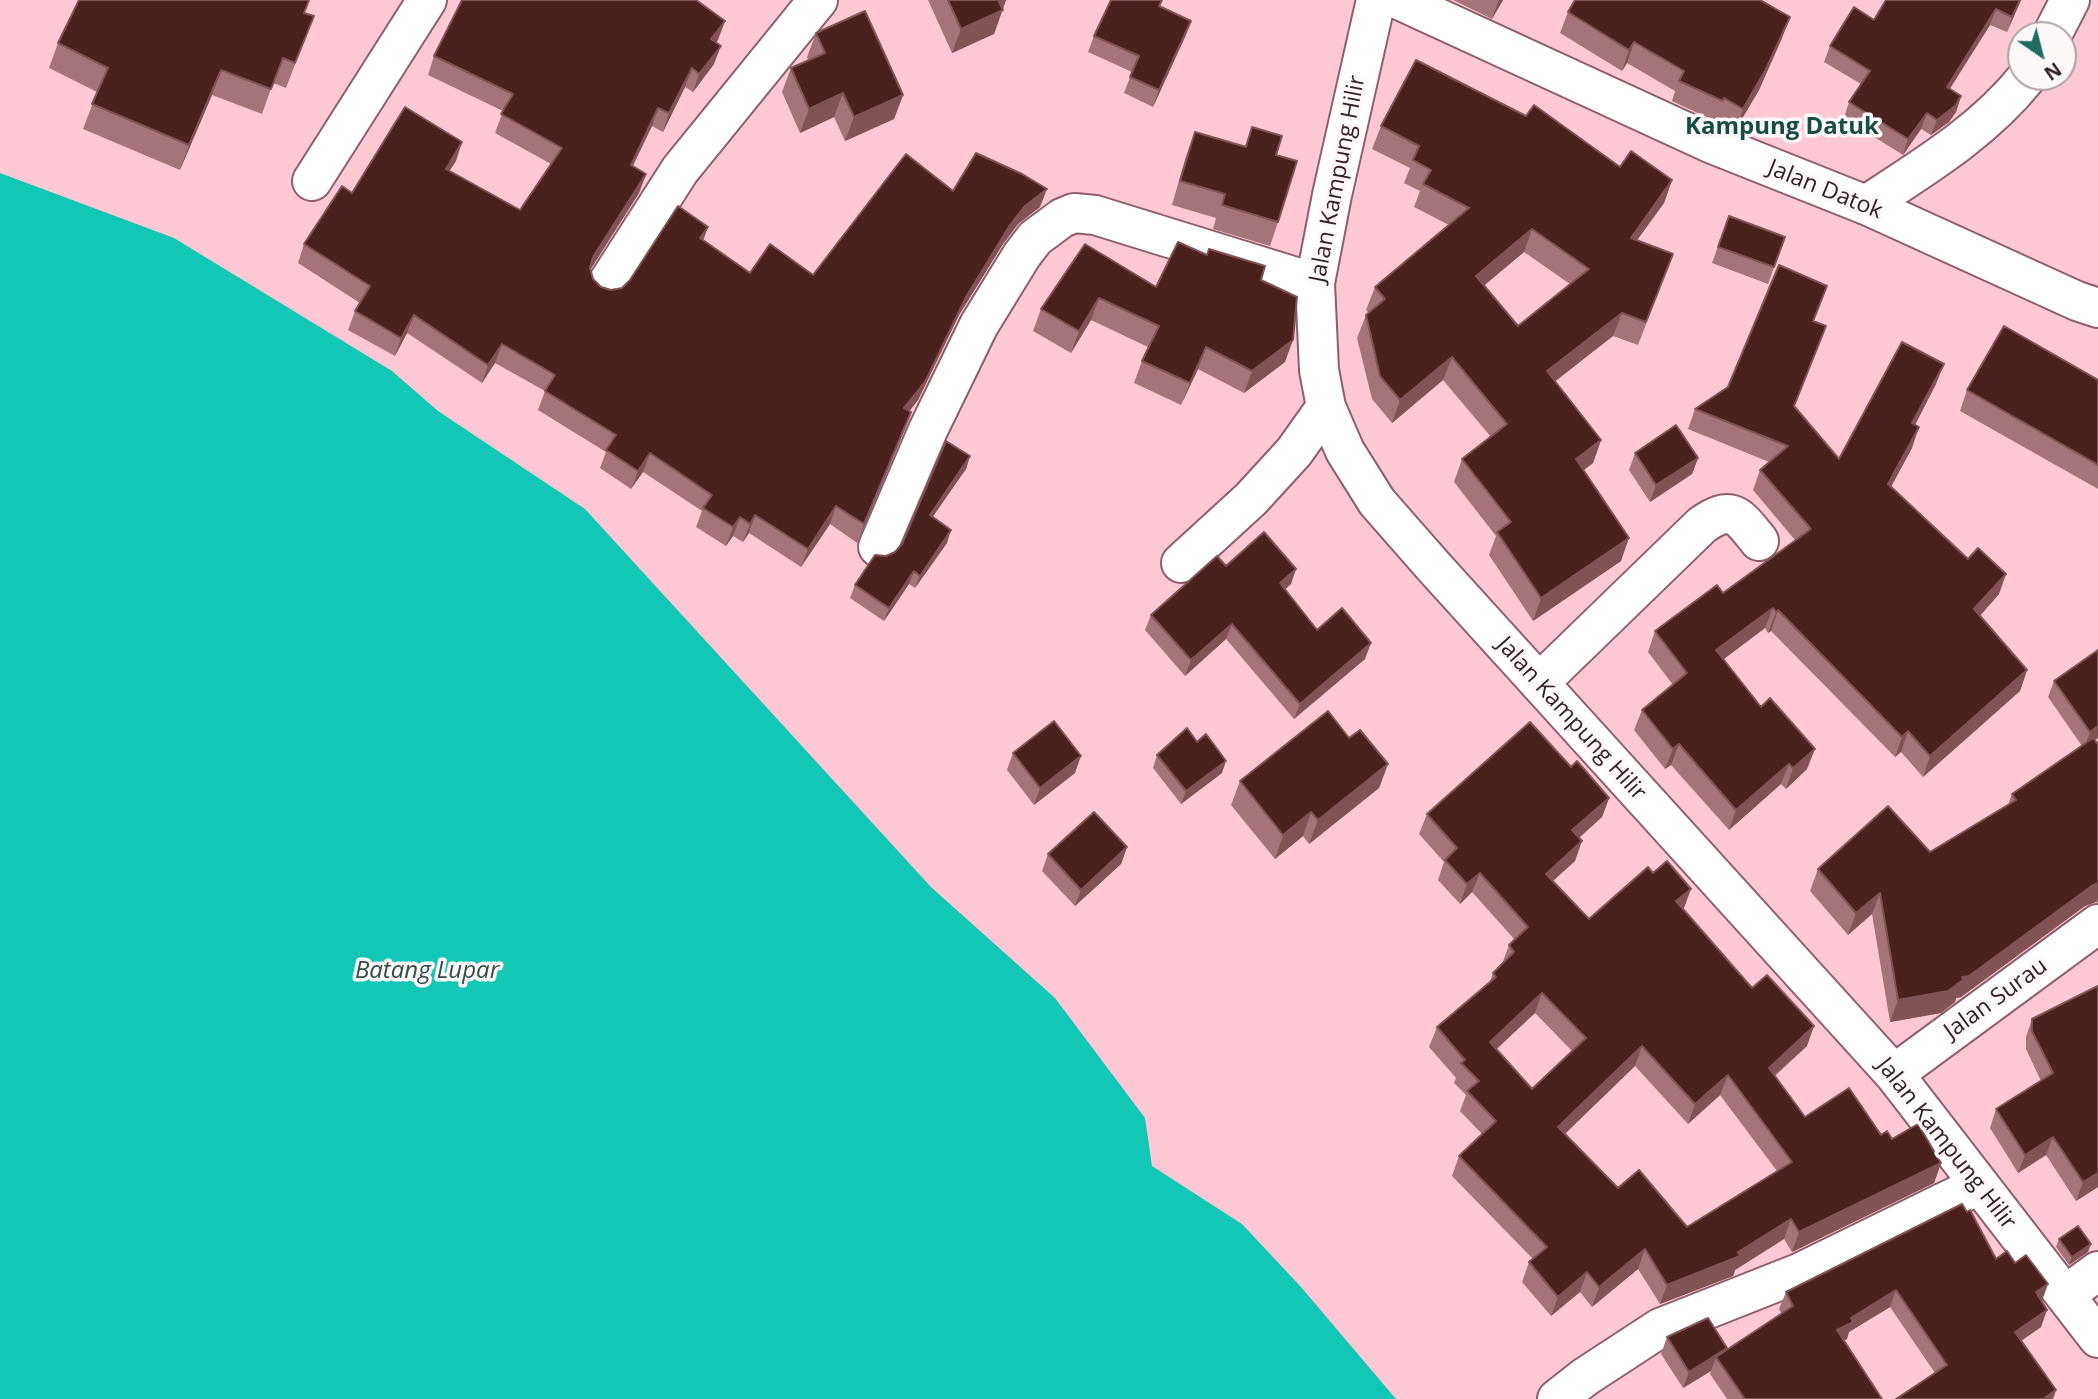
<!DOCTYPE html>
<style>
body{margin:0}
#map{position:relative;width:2098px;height:1399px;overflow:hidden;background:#fec8d4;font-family:"Open Sans",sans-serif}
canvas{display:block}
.north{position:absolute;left:2007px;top:21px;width:70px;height:70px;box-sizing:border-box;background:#fef8f9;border:2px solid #ada2a4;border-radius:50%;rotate:145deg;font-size:19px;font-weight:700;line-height:28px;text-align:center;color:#342025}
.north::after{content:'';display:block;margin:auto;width:24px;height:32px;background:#216a60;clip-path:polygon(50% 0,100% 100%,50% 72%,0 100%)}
</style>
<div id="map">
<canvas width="2098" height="1399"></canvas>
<div class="north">N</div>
</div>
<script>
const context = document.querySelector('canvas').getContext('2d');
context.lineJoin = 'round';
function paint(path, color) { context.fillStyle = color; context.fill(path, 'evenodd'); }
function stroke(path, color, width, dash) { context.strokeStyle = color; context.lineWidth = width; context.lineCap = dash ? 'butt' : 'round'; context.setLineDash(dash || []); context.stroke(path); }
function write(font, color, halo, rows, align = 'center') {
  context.font = font + ' "Open Sans",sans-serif'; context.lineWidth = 7; context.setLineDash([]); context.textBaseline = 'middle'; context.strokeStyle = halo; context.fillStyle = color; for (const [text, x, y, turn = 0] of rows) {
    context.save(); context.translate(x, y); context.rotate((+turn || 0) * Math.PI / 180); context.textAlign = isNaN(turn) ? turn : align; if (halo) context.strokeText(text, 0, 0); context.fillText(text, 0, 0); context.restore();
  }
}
const water = new Path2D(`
 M0,173L174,238L392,371L438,411L585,509L931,887L1055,998L1145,1118L1152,1166L1242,1224L1301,1287L1396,1399H0Z`);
const minor = new Path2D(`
 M1376,0L1332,195L1315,283L1319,370L1326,407L1345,451L1377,502L1434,567L1894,1074L2098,1338
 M2052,35L2070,0
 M312,181L427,0
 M1866,205C1924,167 1983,132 2027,77
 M605,287L680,170L818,0
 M878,547L928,430L979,325L1022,255L1035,238L1062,218L1074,213L1095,215L1315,283
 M1181,563L1251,499L1294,452L1326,407
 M1539,683L1702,525C1732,504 1738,515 1759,541
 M1894,1074L2098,924
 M2065,1295L2098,1271
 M1557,1399L1585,1377L1660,1328L1799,1273L1979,1185`);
const secondary = new Path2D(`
 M1399,0L1710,143L1866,205L2077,301L2098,308`);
const wall = new Path2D(`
 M79,0H309L304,13V41L286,88L273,83L262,114L212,95L180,170L83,129L97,92L49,68L58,43Z
 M928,0H1006L994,34L952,53Z
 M1111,0H1162L1160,7L1191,21L1185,37L1153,107L1124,93L1132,72L1088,52L1094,36Z
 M1453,0H1503L1492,19Z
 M1886,0H2021L2007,32L1990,25L1950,89L1961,96L1956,112L1949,122L1931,135L1921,129L1903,155L1844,118L1849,102L1861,84L1824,62L1830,46L1874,20Z
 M1568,12L1782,38L1759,90L1736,129L1717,119L1715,121L1672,101L1675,91L1627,63L1622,71L1560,33Z
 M725,21L716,42L714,64L693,92L685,87L663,132L652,126L633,166L646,174L639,193L590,270L593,279L601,287L611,290L622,288L708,227L703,241L750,273L813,275L953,191L1040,207L1018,224L1003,244L959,315L918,400L909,411L904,431L857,543L830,524L801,567L749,533L743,542L733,536L726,546L696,527L702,511L643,472L631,489L600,468L606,452L538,410L545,391L495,363L482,383L407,333L395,356L348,330L355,311L360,303L298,263L304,244L352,193L456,161L449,171L520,210L551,164L495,133L503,111L428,75L434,56Z
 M816,33L903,95L894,119L845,141L834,117L800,133L782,92L791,68L808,60L807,57Z
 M1381,126L1620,167L1672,180L1664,203L1637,240L1673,254L1638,345L1613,336L1555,381L1601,440L1593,463L1584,470L1621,561L1533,621L1489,555L1496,536L1454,482L1462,459L1491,437L1443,380L1392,423L1372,399L1357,338L1366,315L1369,313L1366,310L1375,287L1449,225L1414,207L1420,191L1404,183L1410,168L1372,149ZM1524,252L1570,284L1518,326L1484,286Z
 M1252,127L1276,155L1278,222L1270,246L1213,229L1216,218L1172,205L1186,156L1195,132L1245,146Z
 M1729,216L1785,237L1768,284L1712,263Z
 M1261,280L1285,362L1244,393L1198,369L1181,405L1134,383L1142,361L1148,347L1091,320L1071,353L1033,331L1041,309L1156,287Z
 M1827,286L1814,321L1826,326L1794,406L1839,459L1936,384L1915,425L1912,448L1891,487L1999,594L1980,616L2027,670L2020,691L1923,777L1901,752L1895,757L1771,631L1768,633L1765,628L1724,659L1807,769L1786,789L1781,784L1729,830L1671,765L1665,769L1634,730L1642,710L1673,685L1648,652L1655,631L1723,593L1795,540L1753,490L1760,470L1769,462L1688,429L1695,409L1728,387Z
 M2098,380V489L1960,411L1967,390Z
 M1635,453L1698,458L1692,474L1650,502L1629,470Z
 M970,456L966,469L932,517L947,543L915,588L909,584L884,621L850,598L855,585L886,556L895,552Z
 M1226,566L1291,584L1285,589L1317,630L1365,659L1294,719L1226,639L1185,676L1145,630L1151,615Z
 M2054,681L2098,744V903L2096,902L2085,906L1961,997L1956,998L1955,1002L1941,1013L1890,1022L1872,914L1848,935L1810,891L1818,869L1930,852L2008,805L2012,794L2082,746L2048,697Z
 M1349,738L1388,764L1379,788L1309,844L1303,836L1275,859L1231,805L1240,781Z
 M1197,742L1222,773L1181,804L1153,768L1157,755Z
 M1013,753L1075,773L1034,805L1007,770Z
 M1571,767L1609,798L1602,817L1579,838L1575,861L1552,882L1589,919L1683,909L1752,988L1807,1046L1775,1076L1805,1117L1881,1135L1892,1139L1941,1163L1934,1183L1792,1252L1784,1239L1735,1270L1733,1276L1660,1304L1638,1269L1592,1307L1580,1292L1551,1316L1522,1282L1529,1262L1533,1259L1452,1176L1459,1156L1482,1134L1460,1111L1466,1095L1454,1083L1456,1078L1429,1047L1437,1027L1489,984L1493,973L1502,964L1509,945L1515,940L1472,892L1460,904L1438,880L1444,862L1419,834L1427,814ZM1535,1013L1572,1051L1532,1089L1497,1049ZM1635,1066L1688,1124L1720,1095L1777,1171L1687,1227L1618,1188L1565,1134Z
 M1127,847L1121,864L1075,906L1042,871L1048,854Z
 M2032,1019L2098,1187L2076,1201L2046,1155L2018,1173L1990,1128L1996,1109L2041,1081L2026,1049V1037Z
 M2059,1239L2088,1252L2069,1265L2056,1247Z
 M1996,1259L2041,1301V1327L2021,1341L2056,1390L2053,1399L1935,1373L1890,1307L1849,1332L1847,1339L1843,1341L1882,1399H1727L1710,1374L1711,1371L1683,1388L1661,1354L1667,1337L1726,1351L1782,1314L1779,1309L1786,1292Z`);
const shadedWall = new Path2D(`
 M994,0H1006L994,34L952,53L961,29Z
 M1499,0H1503L1492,19L1498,2Z
 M2020,0H2021L2007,32L2012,17Z
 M1996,9L1990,25L1941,102L1947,87Z
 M1790,17L1782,38L1759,90L1736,129L1743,109Z
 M725,21L718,40L705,58L711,39Z
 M1191,21L1185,37L1153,107L1159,90Z
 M1634,42L1627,63L1622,71L1629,50Z
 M721,46L714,64L693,92L699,74Z
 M692,68L685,87L663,132L669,113Z
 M221,70L212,95L180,170L189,145Z
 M843,93L834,117L800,133L809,109Z
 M903,95L894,119L845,141L854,117Z
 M1961,96L1956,112L1949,122L1931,135L1937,120Z
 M658,108L652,126L624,183L631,165Z
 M1927,113L1921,129L1903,155L1908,139Z
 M462,142L456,161L439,187L446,169Z
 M646,174L639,193L587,275L593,257Z
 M1672,180L1664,203L1622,261L1631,238Z
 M1047,189L1040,207L1018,224L1003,244L959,315L918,400L897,427L904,408L966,297L1010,225L1025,206Z
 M708,227L701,245L700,238Z
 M1532,229L1524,252L1467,299L1476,276Z
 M1099,298L1091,320L1071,353L1079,331Z
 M1622,313L1613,336L1539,394L1547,371Z
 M414,315L407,333L395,356L401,338Z
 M1293,340L1285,362L1244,393L1252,371Z
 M502,344L495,363L482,383L488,365Z
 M1206,347L1198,369L1181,405L1190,383Z
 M1452,357L1443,380L1392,423L1400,400Z
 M1944,364L1936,384L1905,444L1912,423Z
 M911,412L904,431L857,543L864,524Z
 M1919,427L1912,448L1881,505L1888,484Z
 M1601,440L1593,463L1568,482L1576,459Z
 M650,453L643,472L631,489L638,471Z
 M970,456L966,469L925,528L930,515Z
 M1698,458L1692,474L1650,502L1656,485Z
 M836,506L830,524L801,567L808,549Z
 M755,515L749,533L743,542L750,524Z
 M740,517L733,536L726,546L733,527Z
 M951,530L947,543L915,588L920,576Z
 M1629,538L1621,561L1533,621L1541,598Z
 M1296,569L1291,584L1275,599L1280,583Z
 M914,571L909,584L884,621L889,608Z
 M2006,574L1999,594L1967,630L1974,609Z
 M1773,608L1765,628L1709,670L1716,650Z
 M1778,610L1771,631L1768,633L1776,612Z
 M1232,624L1226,639L1185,676L1191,660Z
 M1371,643L1365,659L1294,719L1300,704Z
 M2027,670L2020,691L1923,777L1930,756Z
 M2098,726V738L2084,748L2090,732Z
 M1908,731L1901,752L1895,757L1902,737Z
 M1679,744L1671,765L1665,769L1673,749Z
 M1815,749L1807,769L1786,789L1793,768Z
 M1081,756L1075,773L1034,805L1040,788Z
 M1226,761L1222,773L1181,804L1186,791Z
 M1388,764L1379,788L1309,844L1318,820Z
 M1789,764L1781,784L1729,830L1736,810Z
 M1609,798L1602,817L1565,850L1572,830Z
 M1311,812L1303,836L1275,859L1283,835Z
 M1582,841L1575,861L1538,894L1546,874Z
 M1127,847L1121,864L1075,906L1081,890Z
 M1480,873L1472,892L1460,904L1467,884Z
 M2098,883V898L2096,902L2085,906L1961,997L1956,998L1955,1002L1941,1013L1890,1022L1898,1000L1962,977L2093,885Z
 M1691,889L1684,908L1669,921L1676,901Z
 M1880,893L1872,914L1848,935L1856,913Z
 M1542,993L1535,1013L1483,1061L1490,1042Z
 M1814,1026L1807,1046L1761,1087L1769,1068Z
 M1642,1046L1635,1066L1551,1147L1558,1127Z
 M1728,1075L1720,1095L1688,1124L1695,1104Z
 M2053,1137L2046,1155L2018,1173L2025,1155Z
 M1941,1163L1934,1183L1792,1252L1799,1232Z
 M2098,1173V1187L2076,1201L2083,1182Z
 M1791,1219L1784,1239L1735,1270L1733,1276L1660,1304L1667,1285L1738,1252Z
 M2091,1244L2088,1252L2069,1265L2072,1257Z
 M1645,1249L1638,1269L1592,1307L1599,1287Z
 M1587,1272L1580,1292L1551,1316L1558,1297Z
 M2048,1284L2042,1301L2036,1292Z
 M1896,1290L1890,1307L1849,1332L1847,1339L1830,1348L1837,1330L1851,1318Z
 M2047,1310L2041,1327L2009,1349L2015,1332Z
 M1727,1348L1721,1364L1716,1357L1711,1371L1683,1388L1689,1372Z
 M2056,1390L2053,1399H2043Z`);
const building = new Path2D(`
 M79,0H309L304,13L314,16L295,63L283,58L271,89L221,70L189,145L92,104L108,68L58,43Z
 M462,0H696L725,21L711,39L721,46L699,74L692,68L669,113L658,108L631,165L646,174L593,257L590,268L593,279L601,287L611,290L622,288L630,280L678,206L708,227L700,238L750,273L770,244L813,275L906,154L953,191L976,153L1022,174L1047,189L1025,206L1010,225L966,297L925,382L904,408L911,412L864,524L836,506L808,549L755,515L750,524L740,517L733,527L703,508L712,495L650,453L638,471L606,450L616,435L545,391L555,375L502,344L488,365L414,315L401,338L355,311L370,286L304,244L342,186L352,193L405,107L462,142L446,169L520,210L562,148L501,114L513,94L434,56Z
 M948,0H998L1003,10L961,29Z
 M1111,0H1162L1159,6L1191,21L1159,90L1130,77L1139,56L1094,36Z
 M1575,0H1760L1790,17L1766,69L1743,109L1724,98L1723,101L1679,81L1684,71L1634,42L1629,50L1568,12Z
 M1886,0H2020L2012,17L1996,9L1947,87L1961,96L1955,106L1937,120L1927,113L1908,139L1849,102L1870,71L1830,46L1854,7L1874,20Z
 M865,11L903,95L854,117L843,93L809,109L791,68L825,53L816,33Z
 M1416,60L1526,116L1534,105L1620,167L1631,151L1672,180L1631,238L1673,254L1646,322L1622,313L1547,371L1601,440L1576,459L1629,538L1541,598L1497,532L1511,522L1462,459L1507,424L1452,357L1400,400L1380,376L1366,315L1385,299L1375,287L1469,208L1423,184L1431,170L1413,160L1419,146L1381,126ZM1532,229L1589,269L1518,326L1476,276Z
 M1252,127L1282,136L1276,155L1297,161L1278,222L1222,205L1225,194L1180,181L1195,132L1246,147Z
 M1729,216L1785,237L1774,267L1718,247Z
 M1178,242L1207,255L1209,249L1265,266L1261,280L1297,297L1293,340L1252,371L1206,347L1190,383L1142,361L1159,326L1099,298L1079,331L1041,309L1085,244L1156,287Z
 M1779,265L1827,286L1813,321L1826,326L1794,406L1839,459L1902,342L1944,364L1912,423L1919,427L1888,484L1968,559L1978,548L2006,574L1974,609L2027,670L1930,756L1908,731L1902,737L1778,610L1776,612L1773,608L1716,650L1761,707L1770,698L1815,749L1793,768L1789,764L1736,810L1679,744L1673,749L1642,710L1687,673L1655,631L1717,585L1723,593L1811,529L1760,470L1788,446L1695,409L1728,387Z
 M2004,326L2098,380V465L1967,390Z
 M1676,425L1698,458L1656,485L1635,453Z
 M946,441L970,456L930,515L951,530L920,576L914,571L889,608L855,585L875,555L886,556L895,552L902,544Z
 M1264,532L1296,569L1280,583L1317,630L1342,608L1371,643L1300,704L1232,624L1191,660L1151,615L1217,556L1226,566Z
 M2098,650V726L2090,732L2054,681Z
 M1328,711L1349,738L1360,730L1388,764L1318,820L1311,812L1283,835L1240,781Z
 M1054,721L1081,756L1040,788L1013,753Z
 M1530,722L1571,767L1577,761L1609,798L1572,830L1582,841L1546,874L1589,919L1648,867L1653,873L1667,861L1691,889L1676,901L1752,988L1767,975L1814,1026L1769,1068L1805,1117L1849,1088L1881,1135L1887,1131L1892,1139L1918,1124L1941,1163L1799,1232L1791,1219L1738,1252L1740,1256L1667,1285L1645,1249L1599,1287L1587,1272L1558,1297L1529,1262L1547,1247L1459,1156L1496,1121L1467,1091L1479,1081L1461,1063L1465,1060L1437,1027L1496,977L1493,973L1514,952L1509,945L1528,927L1480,873L1467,884L1445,860L1457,848L1427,814ZM1542,993L1586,1038L1532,1089L1490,1042ZM1642,1046L1695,1104L1728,1075L1792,1162L1687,1227L1639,1170L1618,1188L1558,1127Z
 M1187,728L1197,742L1206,734L1226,761L1186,791L1157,755Z
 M2093,738L2098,744V883L2093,885L1969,976L1962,977L1963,980L1948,991L1898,1000L1880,893L1856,913L1818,869L1888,806L1930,852L2016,800L2012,794Z
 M1094,812L1127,847L1081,890L1048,854Z
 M2098,986V1173L2083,1182L2053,1137L2025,1155L1996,1109L2053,1073L2032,1031V1019Z
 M1962,1204L1967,1212L1970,1210L1996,1259L2007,1251L2015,1263L2026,1255L2048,1284L2036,1292L2047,1310L2015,1332L2056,1390L2043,1399H1896L1947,1365L1896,1290L1851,1318L1853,1322L1837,1330L1882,1399H1745L1716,1357L1793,1306L1786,1292Z
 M2078,1226L2091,1244L2072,1257L2059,1239Z
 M1708,1318L1727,1348L1689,1372L1667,1337Z`);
const streetNames = [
 ["Jalan Kampung Hilir",1338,179,-79],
 ["Jalan Datok",1825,190,22],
 ["Jalan Kampung Hilir",1571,719,48],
 ["Jalan Surau",1996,999,-36],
 ["Jalan Kampung Hilir",1946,1144,52]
];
const neighbourhoodNames = [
 ["Kampung Datuk",1782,127]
];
const waterNames = [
 ["Batang Lupar",427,971]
];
paint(water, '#12c7b5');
stroke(minor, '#8e5f6a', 42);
stroke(secondary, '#8e5f6a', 42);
stroke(minor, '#fff', 38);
stroke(secondary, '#fff', 38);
paint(wall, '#a4747a');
paint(shadedWall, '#815356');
paint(building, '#4b2120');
stroke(building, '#815356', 2);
write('23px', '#342025', '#fef8f9', streetNames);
write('bold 24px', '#134d46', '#fef8f9', neighbourhoodNames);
write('italic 24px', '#304f4a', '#fef8f9', waterNames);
</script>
